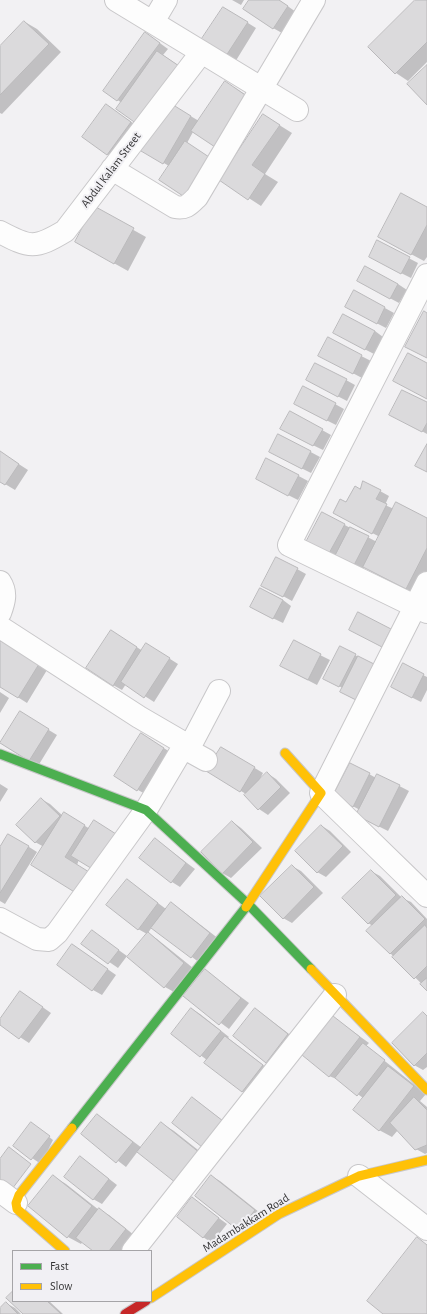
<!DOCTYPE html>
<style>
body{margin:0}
#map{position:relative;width:427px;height:1314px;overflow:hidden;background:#f2f1f3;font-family:"Alegreya Sans",sans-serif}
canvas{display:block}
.legend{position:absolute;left:12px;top:1250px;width:140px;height:52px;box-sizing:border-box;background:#f1f0f4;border:1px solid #a5a4a7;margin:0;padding:5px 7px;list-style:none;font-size:12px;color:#333334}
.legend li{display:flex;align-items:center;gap:8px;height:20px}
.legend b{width:20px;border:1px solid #a5a4a7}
</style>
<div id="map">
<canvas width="427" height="1314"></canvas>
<ul class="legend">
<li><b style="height:5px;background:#4caf50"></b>Fast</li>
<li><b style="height:5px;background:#ffc107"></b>Slow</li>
</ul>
</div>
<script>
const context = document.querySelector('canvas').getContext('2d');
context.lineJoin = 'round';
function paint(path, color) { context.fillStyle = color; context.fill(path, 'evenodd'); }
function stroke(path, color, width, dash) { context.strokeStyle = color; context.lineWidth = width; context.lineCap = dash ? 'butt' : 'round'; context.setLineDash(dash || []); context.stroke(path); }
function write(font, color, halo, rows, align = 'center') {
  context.font = font + ' "Alegreya Sans",sans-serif'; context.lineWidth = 4; context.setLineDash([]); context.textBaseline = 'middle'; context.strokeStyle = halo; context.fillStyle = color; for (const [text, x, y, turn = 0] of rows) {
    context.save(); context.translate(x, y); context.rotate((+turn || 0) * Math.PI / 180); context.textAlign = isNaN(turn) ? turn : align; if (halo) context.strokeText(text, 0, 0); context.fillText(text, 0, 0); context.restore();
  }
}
const shadow = new Path2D(`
 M232,0H244L241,5Z
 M251,0H279L296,12L282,33L273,28Z
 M417,0H427V62L408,81L396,73Z
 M232,13L256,28L232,67L223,62Z
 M25,22L37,29L61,52L2,114L0,113V48Z
 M146,33L168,49L163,55L191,74L170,104L199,121L234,87L257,102L193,132L187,143L220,165L169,166L143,151L163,117L122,103L104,91Z
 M106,105L139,127L116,159L107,154Z
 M276,123L292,133L265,174L278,182L261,206L221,180Z
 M94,208L146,237L128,271L76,242Z
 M427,208V257L424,261L392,244Z
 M378,242L418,263L411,278L379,262Z
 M398,284L407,290L399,303L367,286Z
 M354,291L394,313L386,328L355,312Z
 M375,331L383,337L374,354L343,338Z
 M328,339L371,361L362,378L328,360Z
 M346,380L355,385L347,401L316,385Z
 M335,404L344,409L336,425L304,409Z
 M427,404V434L400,419Z
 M322,430L331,435L323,450L290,434Z
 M279,435L320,457L311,473L279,457Z
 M0,452L28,470L15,490L0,481Z
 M267,459L308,481L298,500L266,484Z
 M360,490L380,491L389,496L385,505L394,509L427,519V580L419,596L364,567L362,571L314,550L322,513L377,542L380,537L343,518L347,503Z
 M297,569L306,574L292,601L272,590Z
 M283,600L291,606L283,623L260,612Z
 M120,637L143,651L156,650L178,664L154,702L126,684L122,690L113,685Z
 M2,642L47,670L27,703L0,686V645Z
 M294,642L330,660L317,685L290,671Z
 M355,655L364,660L369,707L341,692L343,688L334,684Z
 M403,665L427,677V690L421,702L401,692Z
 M0,692L9,698L0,713Z
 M29,718L57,735L38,766L1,743Z
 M150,740L172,753L147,795L138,790Z
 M230,753L263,773L259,781L267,773L276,779L290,793L268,815L259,809L246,794L207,771Z
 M369,774L376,778L378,775L409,791L388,831L366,820L360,810L343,801Z
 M0,784L8,789L0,802Z
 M41,799L50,804L63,816L77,821L90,829L77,865L35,842Z
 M233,822L241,828L262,848L231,878L222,873Z
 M322,826L330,831L351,852L326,877L317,872Z
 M155,839L195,869L180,887L172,882Z
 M18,840L37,852L5,904L0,901V849Z
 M292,866L301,871L323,893L292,923L283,918Z
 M371,871L380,876L402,898L411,902L427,919V989L390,953L373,926L368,923Z
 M127,880L166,909L171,904L180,909L219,939L200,963L152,927L148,933L157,939L193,968L174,992L165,987L128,957L147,934L138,929Z
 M92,931L127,956L118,968L83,944Z
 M73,945L116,975L102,995L93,990Z
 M205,970L249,1003L229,1029L185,996Z
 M21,992L51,1013L29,1043L0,1024V1020Z
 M192,1009L200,1014L229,1037L228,1038L271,1071L251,1097L242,1091L207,1060L172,1034Z
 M256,1009L297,1040L276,1067L267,1062Z
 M423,1014L427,1016V1067L423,1070L414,1065Z
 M333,1017L369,1043L366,1046L426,1094L420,1101L427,1107V1153L425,1154L416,1149L398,1130L392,1137L379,1130L363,1098L339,1080L329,1076Z
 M193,1098L231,1127L203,1146Z
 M98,1115L142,1148L161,1123L174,1131L212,1161L138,1151L126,1167L83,1134Z
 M31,1123L53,1140L41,1164L14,1146Z
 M81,1157L117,1185L102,1204L93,1199Z
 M53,1176L66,1184L99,1210L109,1215L134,1235L121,1251H95L83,1241L81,1244L68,1237L29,1206Z
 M211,1176L220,1181L264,1216L239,1230Z
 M193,1199L227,1224L212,1243L203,1237Z
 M13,1292V1301H49L63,1314H24L8,1298Z
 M6,1303L15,1308L21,1314H0V1309Z`);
const building = new Path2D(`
 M249,0H279L288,6L273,29L243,9Z
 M415,0H427V42L395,74L368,47Z
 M223,7L248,22L222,62L197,46Z
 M24,21L49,44L0,95V46Z
 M145,32L160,43L117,101L103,91Z
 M157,51L179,66L137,124L116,109Z
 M427,65V105L407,84Z
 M225,81L248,97L215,147L191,131Z
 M170,103L191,116L163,164L141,151Z
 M106,104L131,122L107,155L82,137Z
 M263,114L280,125L252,165L265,174L248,200L219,180Z
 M185,141L212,159L186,198L159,180Z
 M401,193L427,207V225L411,255L378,237Z
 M94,206L134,228L114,264L75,242Z
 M377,240L410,257L401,274L369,257Z
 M365,266L398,284L390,299L357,281Z
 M354,290L385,307L377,324L345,307Z
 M424,311L427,313V358L405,347Z
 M343,314L375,331L365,350L333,333Z
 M328,337L362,355L353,374L318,356Z
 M408,353L427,363V399L393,381Z
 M315,363L347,379L338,397L306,380Z
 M303,386L336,403L327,421L294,404Z
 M402,390L427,402V423L422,432L389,415Z
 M290,411L323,429L313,446L280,429Z
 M278,434L311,451L302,469L269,452Z
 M427,444V472L415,466Z
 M0,451L19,464L5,485L0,482Z
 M266,458L299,475L288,496L256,479Z
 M363,481L381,490L376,499L387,504L372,534L333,513L340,499L346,502L355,486L360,489Z
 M396,502L427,518V548L406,589L363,567Z
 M322,512L345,524L327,557L304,546Z
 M350,527L369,536L353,567L334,558Z
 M276,557L298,568L283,597L261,586Z
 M260,588L283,600L273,619L250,607Z
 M358,612L391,629L382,647L349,630Z
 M111,630L137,647L113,686L86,668Z
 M294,640L321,654L308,680L280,666Z
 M1,641L39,664L18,698L0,687V643Z
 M146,643L170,658L144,698L121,682Z
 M340,646L356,654L339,687L323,679Z
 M358,656L378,666L360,702L340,692Z
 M403,663L424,674L412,698L391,687Z
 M20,711L49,729L29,761L0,743Z
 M141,733L164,748L137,791L114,776Z
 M221,747L255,767L240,792L206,771Z
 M350,763L370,773L353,807L333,796Z
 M267,772L281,787L258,810L244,795Z
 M377,774L400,785L379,827L356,815Z
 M41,798L60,816L35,843L16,825Z
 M64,812L85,825L65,857L89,872L76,893L31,865Z
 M94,820L116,834L94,870L71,856Z
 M232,821L253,842L222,874L201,852Z
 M321,825L343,846L317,873L295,851Z
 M8,834L29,846L0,893V847Z
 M155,838L186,863L171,883L139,858Z
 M292,865L314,887L283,919L260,896Z
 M371,870L396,895L368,924L342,898Z
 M127,879L158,903L138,930L106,905Z
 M402,896L425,919L390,954L366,931Z
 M171,902L210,933L191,958L151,928Z
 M425,925L427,928V966L414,979L392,957Z
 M92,930L119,950L108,964L81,944Z
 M148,932L184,963L164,988L127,957Z
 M72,944L108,969L92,991L57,965Z
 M205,969L241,998L219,1025L183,996Z
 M427,978V991L420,984Z
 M20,991L43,1007L19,1039L0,1025V1019Z
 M191,1008L221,1031L200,1057L171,1034Z
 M255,1008L288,1034L266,1063L233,1036Z
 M423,1012L427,1016V1053L414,1066L392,1043Z
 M333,1016L360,1037L329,1077L302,1055Z
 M225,1036L263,1065L242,1092L204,1063Z
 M363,1043L385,1060L357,1096L335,1078Z
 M388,1066L414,1086L379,1131L353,1110Z
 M192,1097L223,1121L202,1147L172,1123Z
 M414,1097L427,1110V1145L415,1150L390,1123Z
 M97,1114L133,1142L116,1163L81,1134Z
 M31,1122L50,1136L31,1160L13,1146Z
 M161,1122L200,1153L176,1183L137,1152Z
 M9,1147L31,1164L9,1193L0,1186V1159Z
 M80,1156L109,1179L93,1200L64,1177Z
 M53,1175L92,1206L67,1238L28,1206Z
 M211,1175L255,1210L239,1231L195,1196Z
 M192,1197L219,1218L203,1238L177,1217Z
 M99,1208L126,1229L109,1251H93L76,1238Z
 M417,1237L427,1245V1314H383L367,1301Z
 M13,1291V1301H47L61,1314H23L6,1298Z
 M6,1302L18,1314H0V1308Z`);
const street = new Path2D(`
 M116,0L297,110
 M153,22L166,0
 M112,169L175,207C186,209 189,205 197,197L314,0
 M0,232C30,248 35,249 65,231L201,53
 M427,275L289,545L427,612
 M0,582C7,593 4,602 0,613
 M427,583L321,793L427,896
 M0,627L139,717L182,742L181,751L146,810L57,933L49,940L37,939L0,919
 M188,750L219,691
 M181,751L188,750L206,760
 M359,1176L427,1229
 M0,1191L16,1203
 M133,1251L335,995`);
const fast = new Path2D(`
 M0,754L146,810L248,904L311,969
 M72,1128L246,907`);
const slow = new Path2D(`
 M246,907L321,793L285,753
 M311,969L427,1090
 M65,1251L17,1209L16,1203L19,1195L72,1128
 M151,1298L279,1214L359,1176L427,1160`);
const jam = new Path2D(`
 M125,1314L146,1301`);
const streetNames = [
 ["Abdul Kalam Street",111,170,-53],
 ["Madambakkam Road",246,1223,-32]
];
paint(shadow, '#0003');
paint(building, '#dbdadc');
stroke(building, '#bab9bb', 1);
stroke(street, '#c8c7c9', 24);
stroke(fast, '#c8c7c9', 11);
stroke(slow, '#c8c7c9', 11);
stroke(jam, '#c8c7c9', 11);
stroke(street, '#fdfdfd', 22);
stroke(fast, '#4caf50', 9);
stroke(slow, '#ffc107', 9);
stroke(jam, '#c62828', 9);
write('12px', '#333334', '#f1f0f4', streetNames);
</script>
